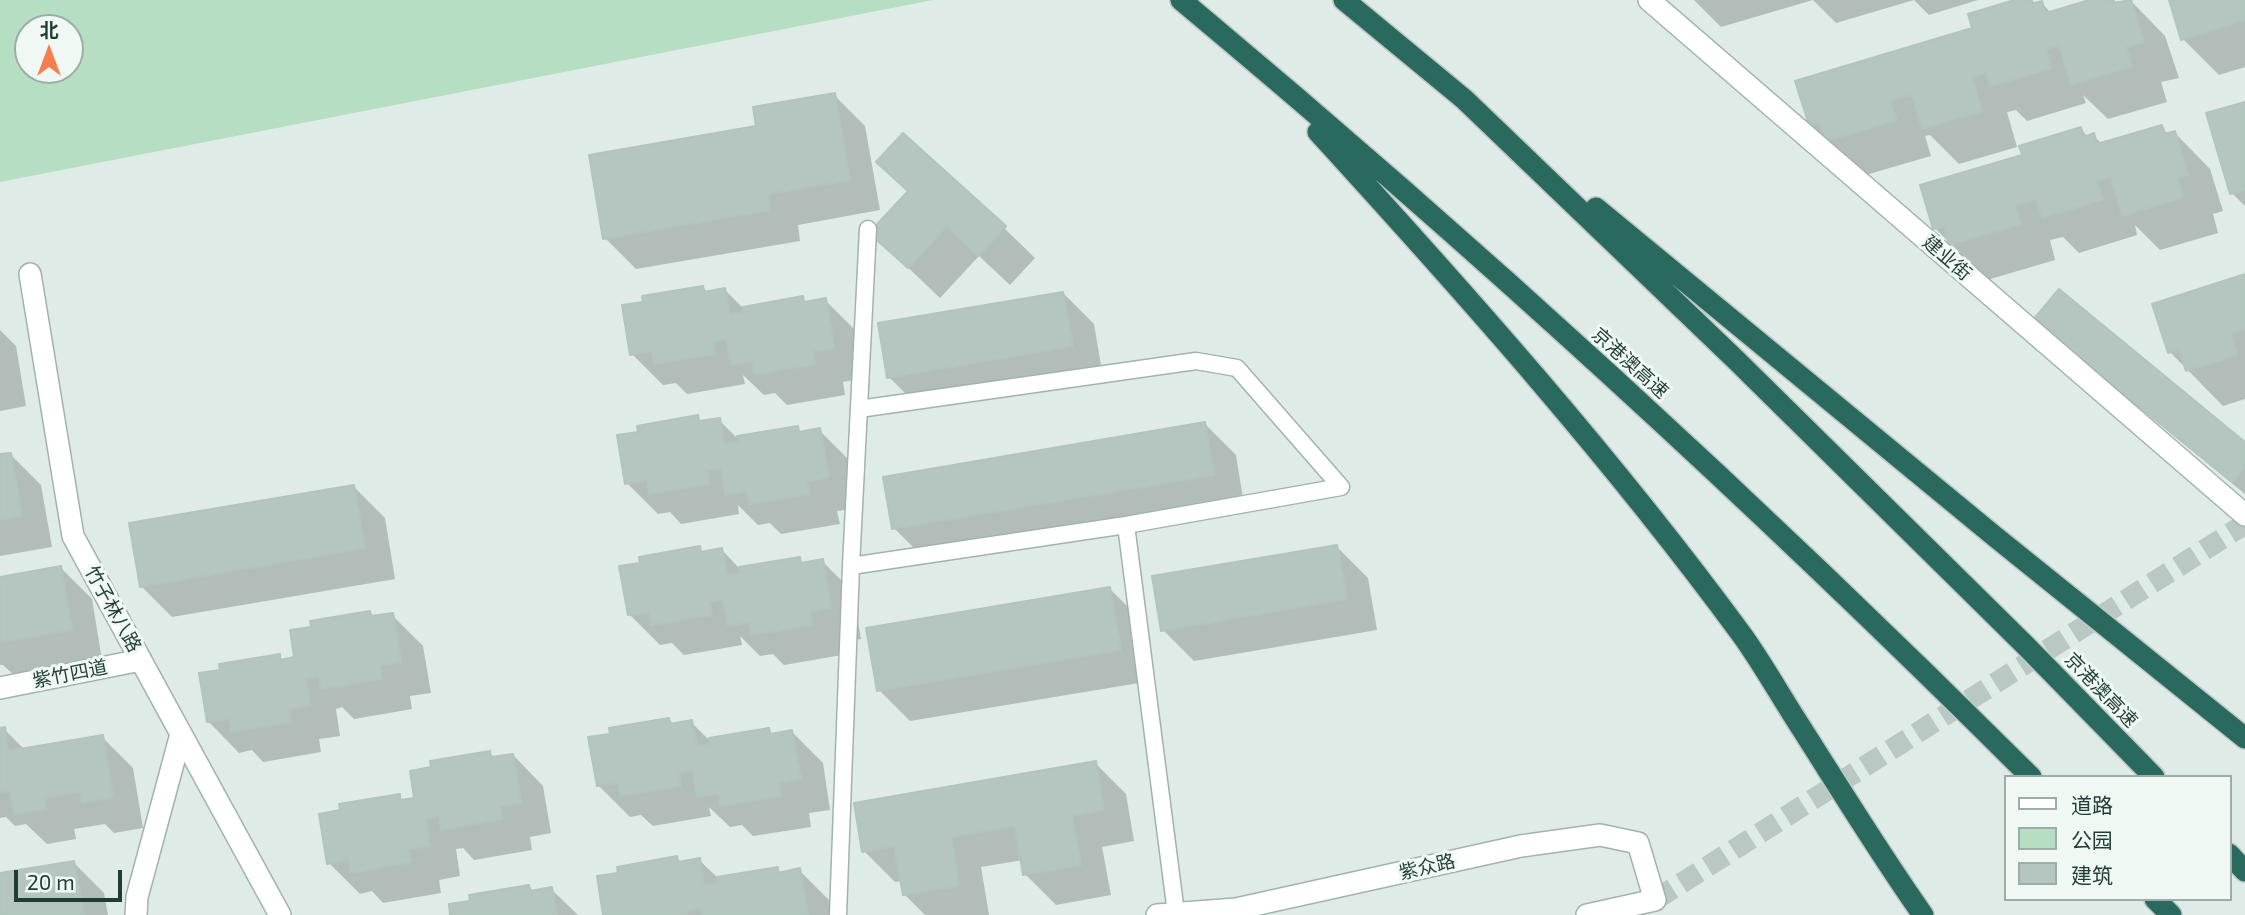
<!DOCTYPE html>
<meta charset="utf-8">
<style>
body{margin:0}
#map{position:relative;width:2245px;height:915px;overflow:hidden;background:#dfebe6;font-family:"Exo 2","Noto Sans SC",sans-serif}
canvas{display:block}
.legend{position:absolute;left:2004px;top:775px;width:228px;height:126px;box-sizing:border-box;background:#f0f8f4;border:2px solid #9cada8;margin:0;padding:9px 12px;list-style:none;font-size:21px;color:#1f3c35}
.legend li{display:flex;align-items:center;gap:14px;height:35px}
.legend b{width:35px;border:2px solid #9cada8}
.north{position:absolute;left:14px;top:14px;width:70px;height:70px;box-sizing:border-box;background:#f0f8f4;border:2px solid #9cada8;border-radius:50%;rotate:0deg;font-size:19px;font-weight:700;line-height:28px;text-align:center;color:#1f3c35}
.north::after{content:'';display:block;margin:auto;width:24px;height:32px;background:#f97e4f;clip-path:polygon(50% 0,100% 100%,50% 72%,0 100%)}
.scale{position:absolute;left:14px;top:870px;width:108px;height:32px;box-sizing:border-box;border:4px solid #1f3c35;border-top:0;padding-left:9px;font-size:21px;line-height:24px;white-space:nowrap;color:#1f3c35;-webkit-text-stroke:5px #f0f8f4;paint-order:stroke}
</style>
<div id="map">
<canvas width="2245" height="915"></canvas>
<ul class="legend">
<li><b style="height:9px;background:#fff"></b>道路</li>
<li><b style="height:19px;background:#b6dec2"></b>公园</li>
<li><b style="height:19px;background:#b4c6bf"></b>建筑</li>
</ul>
<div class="north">北</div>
<div class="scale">20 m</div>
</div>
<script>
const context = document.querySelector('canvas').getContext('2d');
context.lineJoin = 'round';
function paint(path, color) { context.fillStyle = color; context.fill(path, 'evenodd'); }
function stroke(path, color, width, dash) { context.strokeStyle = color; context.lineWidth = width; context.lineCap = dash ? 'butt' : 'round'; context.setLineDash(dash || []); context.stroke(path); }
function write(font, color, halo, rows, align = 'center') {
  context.font = font + ' "Exo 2","Noto Sans SC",sans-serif'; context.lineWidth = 6; context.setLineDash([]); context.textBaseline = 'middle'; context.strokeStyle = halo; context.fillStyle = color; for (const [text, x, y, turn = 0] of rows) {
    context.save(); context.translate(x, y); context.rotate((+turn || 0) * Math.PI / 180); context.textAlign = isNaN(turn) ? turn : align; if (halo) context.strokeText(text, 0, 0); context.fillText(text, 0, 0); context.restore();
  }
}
const green = new Path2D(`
 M0,0H933L0,182ZM28,28H70V70H28Z`);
const shadow = new Path2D(`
 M1694,0H1813L1721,27Z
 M1813,0H1978L1929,15L1914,0L1836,23Z
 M2020,0H2032L2037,5L2042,3L2051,13L2095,0H2114L2117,3L2130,0L2165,36L2179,78L2161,82L2167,102L2108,119L2083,95L2086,103L2027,121L2016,110L2007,112L2017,147L1959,164L1930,135L1925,136L1931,156L1862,176L1811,124Z
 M2171,0H2245V67L2219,75L2183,39Z
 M834,95L865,126L880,210L798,225L800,241L636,269L605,238L758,128Z
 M2245,103V206L2232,193Z
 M2161,127L2169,135L2175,133L2210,169L2223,211L2213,214L2218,233L2160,250L2135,225L2137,235L2079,253L2063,237L2050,240L2055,260L1987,280L1935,228L2024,156L2081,129L2088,137L2093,135L2103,145Z
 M878,162L1004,228L1035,258L1010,285L979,256L940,298L872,233L909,193Z
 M2245,276V399L2223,406L2170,352Z
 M703,287L708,293L725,290L743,308L803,298L807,303L825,300L856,331L864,378L843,382L845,395L787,405L775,393L764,395L743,375L745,384L687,394L676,383L663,385L632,354Z
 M1063,293L1094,324L1103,377L920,408L889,377Z
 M0,330L16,346L26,406L0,411Z
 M2055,339L2245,444V494Z
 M697,417L702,423L719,420L737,438L797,427L802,433L819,430L850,461L859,508L837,511L840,524L781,534L770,523L758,525L738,505L739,514L681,524L670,512L658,514L627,483L640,433Z
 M1205,424L1236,455L1244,505L925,559L894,528Z
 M10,454L41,485L52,547L0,556V456Z
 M354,487L385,518L395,579L172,617L141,586Z
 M1337,547L1368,578L1377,630L1194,661L1163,630Z
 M699,548L704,554L722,550L740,569L799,559L805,564L822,561L853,592L861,639L840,642L842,655L784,665L773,654L760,656L740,636L742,645L684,655L672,643L660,645L629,614Z
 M61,568L92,599L102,660L14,675L3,665H0V578Z
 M1109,588L1140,619L1151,681L910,721L879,690Z
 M370,612L375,618L392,615L423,646L431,693L410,696L412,709L354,719L342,707L336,709L340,736L319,739L321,752L263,762L252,750L239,753L209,722L222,671L279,655L284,661L296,659L313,628Z
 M669,719L674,725L691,722L709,740L769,730L774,735L792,732L823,763L830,810L809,813L811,827L753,836L742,825L730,827L709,807L711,816L653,826L641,815L630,817L599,786L612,735Z
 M4,729L25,750L102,737L133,768L143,828L114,833L105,824L74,829L76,839L47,844L26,824L15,826L6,817L0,818V730Z
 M490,753L495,758L513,755L543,786L551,833L530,837L532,850L474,860L463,848L456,849L460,876L439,880L441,893L383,903L372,891L360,894L329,863L399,796L404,801L416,799Z
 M1095,763L1126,794L1134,841L1102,847L1111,895L1056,905L1025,874L1023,860L981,867L989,915H925L904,894L902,881L895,882L864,851Z
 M677,858L682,863L699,860L718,878L777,868L782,874L799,870L830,901L833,915H605L620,874Z
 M73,862L104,893L108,915H0V875Z
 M529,886L534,892L551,889L578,915H452L472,902Z`);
const building = new Path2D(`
 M2014,0H2031L2032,4L2042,1L2046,13L2089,0H2112L2113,3L2131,0L2144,42L2126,47L2132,66L2071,85L2059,45L2046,49L2051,68L1990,86L1986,73L1972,77L1982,111L1922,129L1912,95L1890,101L1897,120L1825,141L1819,122L1809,125L1795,81L1972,28L1968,14Z
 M2169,0H2245V20L2181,40Z
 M835,93L850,180L768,194L770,210L603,239L589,155L756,126L753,107Z
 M2245,102V190L2230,194L2206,113Z
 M2162,125L2165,134L2175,131L2188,175L2178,178L2183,197L2122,216L2111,177L2097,181L2103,199L2042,218L2036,199L2015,205L2021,224L1949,245L1944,226L1933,229L1920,185L2022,155L2019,146L2081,127L2084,137L2094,133L2097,144Z
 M903,133L1006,226L978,256L947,226L908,268L869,233L908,191L876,162Z
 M2245,274V329L2231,333L2237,355L2186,371L2179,350L2168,353L2152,304Z
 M703,286L704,292L725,288L730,315L744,313L743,307L803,296L804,302L826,298L834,348L813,351L815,364L754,375L752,362L731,365L726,339L713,341L715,354L654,364L652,351L630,355L622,305L643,302L642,296Z
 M2059,289L2245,442V467L2232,482L2033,320Z
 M1063,292L1073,346L887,378L878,323Z
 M698,415L699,421L720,418L724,444L738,442L737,436L798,426L799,432L820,428L829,477L807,481L810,494L749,504L747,491L725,495L721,468L707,470L709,484L649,494L647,481L625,484L617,435L638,432L637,426Z
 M1205,422L1214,475L892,529L883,477Z
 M11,453L22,516L0,520V454Z
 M354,485L365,548L140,587L129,523Z
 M1337,545L1347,599L1161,631L1152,576Z
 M700,546L701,552L722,548L727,575L740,573L739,567L800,557L801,563L823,559L831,608L810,612L812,625L752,635L749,622L728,626L723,599L709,602L712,615L651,625L649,612L628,615L619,566L640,563L639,557Z
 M61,566L72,630L0,642V577Z
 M1110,587L1121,650L877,691L866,628Z
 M370,611L371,616L393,613L401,662L380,666L382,679L321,689L319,676L306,678L310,705L289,709L291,722L231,732L229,719L207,722L199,673L220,670L219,664L280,654V660L294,657L290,630L311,627L310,621Z
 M669,718L670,724L692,720L697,746L710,744L709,738L769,728L770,734L792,730L801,779L779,783L781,796L720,806L718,794L697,797L693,770L679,773L681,786L620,796L618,783L597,786L588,737L610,734L609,728Z
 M5,727L8,751L103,735L113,797L82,803L80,792L44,798L46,809L14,814L10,791L0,792V728Z
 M490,751L491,757L513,754L521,803L500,806L502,819L441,830L439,817L426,819L430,846L409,849L411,862L351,873L349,859L327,864L319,814L340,810L339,804L400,794V800L414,798L410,771L431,767L430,761Z
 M1096,761L1104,810L1072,816L1081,865L1023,875L1015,826L951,837L959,886L903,895L894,846L862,852L854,803Z
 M677,856L678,862L700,858L704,885L718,883L717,877L778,867V873L800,868L808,915H702L700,908L687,911V915H603L597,876L618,873L617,867Z
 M74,861L84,915H0V873Z
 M529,885L530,891L552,887L557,915H450L449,904L470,901L469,895Z`);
const minorTunnel = new Path2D(`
 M1655,900L2245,524`);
const service = new Path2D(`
 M1126,525L1176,913
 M851,566L1126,525L1341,487L1237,368L1196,361L859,409
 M838,915L851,566L868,229`);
const minor = new Path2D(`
 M1649,0L2245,515
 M30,274L73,536L280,915
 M0,688L141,660
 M136,915L137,897L181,734
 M1157,915L1236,909L1521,846L1600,835L1638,843L1655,900L1587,915`);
const motorway = new Path2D(`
 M1181,0C1476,246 1759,506 2031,777
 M1344,0L1464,99L1736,360L2026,646L2154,777
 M1318,132C1466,294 1612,458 1742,635C1760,660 1776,688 1793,715C1836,782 1877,850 1923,915
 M1596,208L1993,535L2245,738
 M2229,854L2245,871
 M2155,899L2171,915`);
const streetNames = [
 ["建业街",1947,258,41],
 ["京港澳高速",1630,363,42],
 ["竹子林八路",113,609,61],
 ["紫竹四道",70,674,-11],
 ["京港澳高速",2101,690,46],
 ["紫众路",1427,867,-13]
];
paint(green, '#b6dec2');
paint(shadow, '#0003');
paint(building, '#b4c6bf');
stroke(building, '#b1c5bd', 2);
stroke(minorTunnel, '#b9c8c3', 21, [21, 10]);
stroke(service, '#a2b3ad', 19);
stroke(minor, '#a2b3ad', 24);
stroke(motorway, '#c0c8c6', 24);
stroke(service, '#fff', 16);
stroke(minor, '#fff', 21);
stroke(motorway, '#2a6a5e', 21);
write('19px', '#1f3c35', '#f0f8f4', streetNames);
</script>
